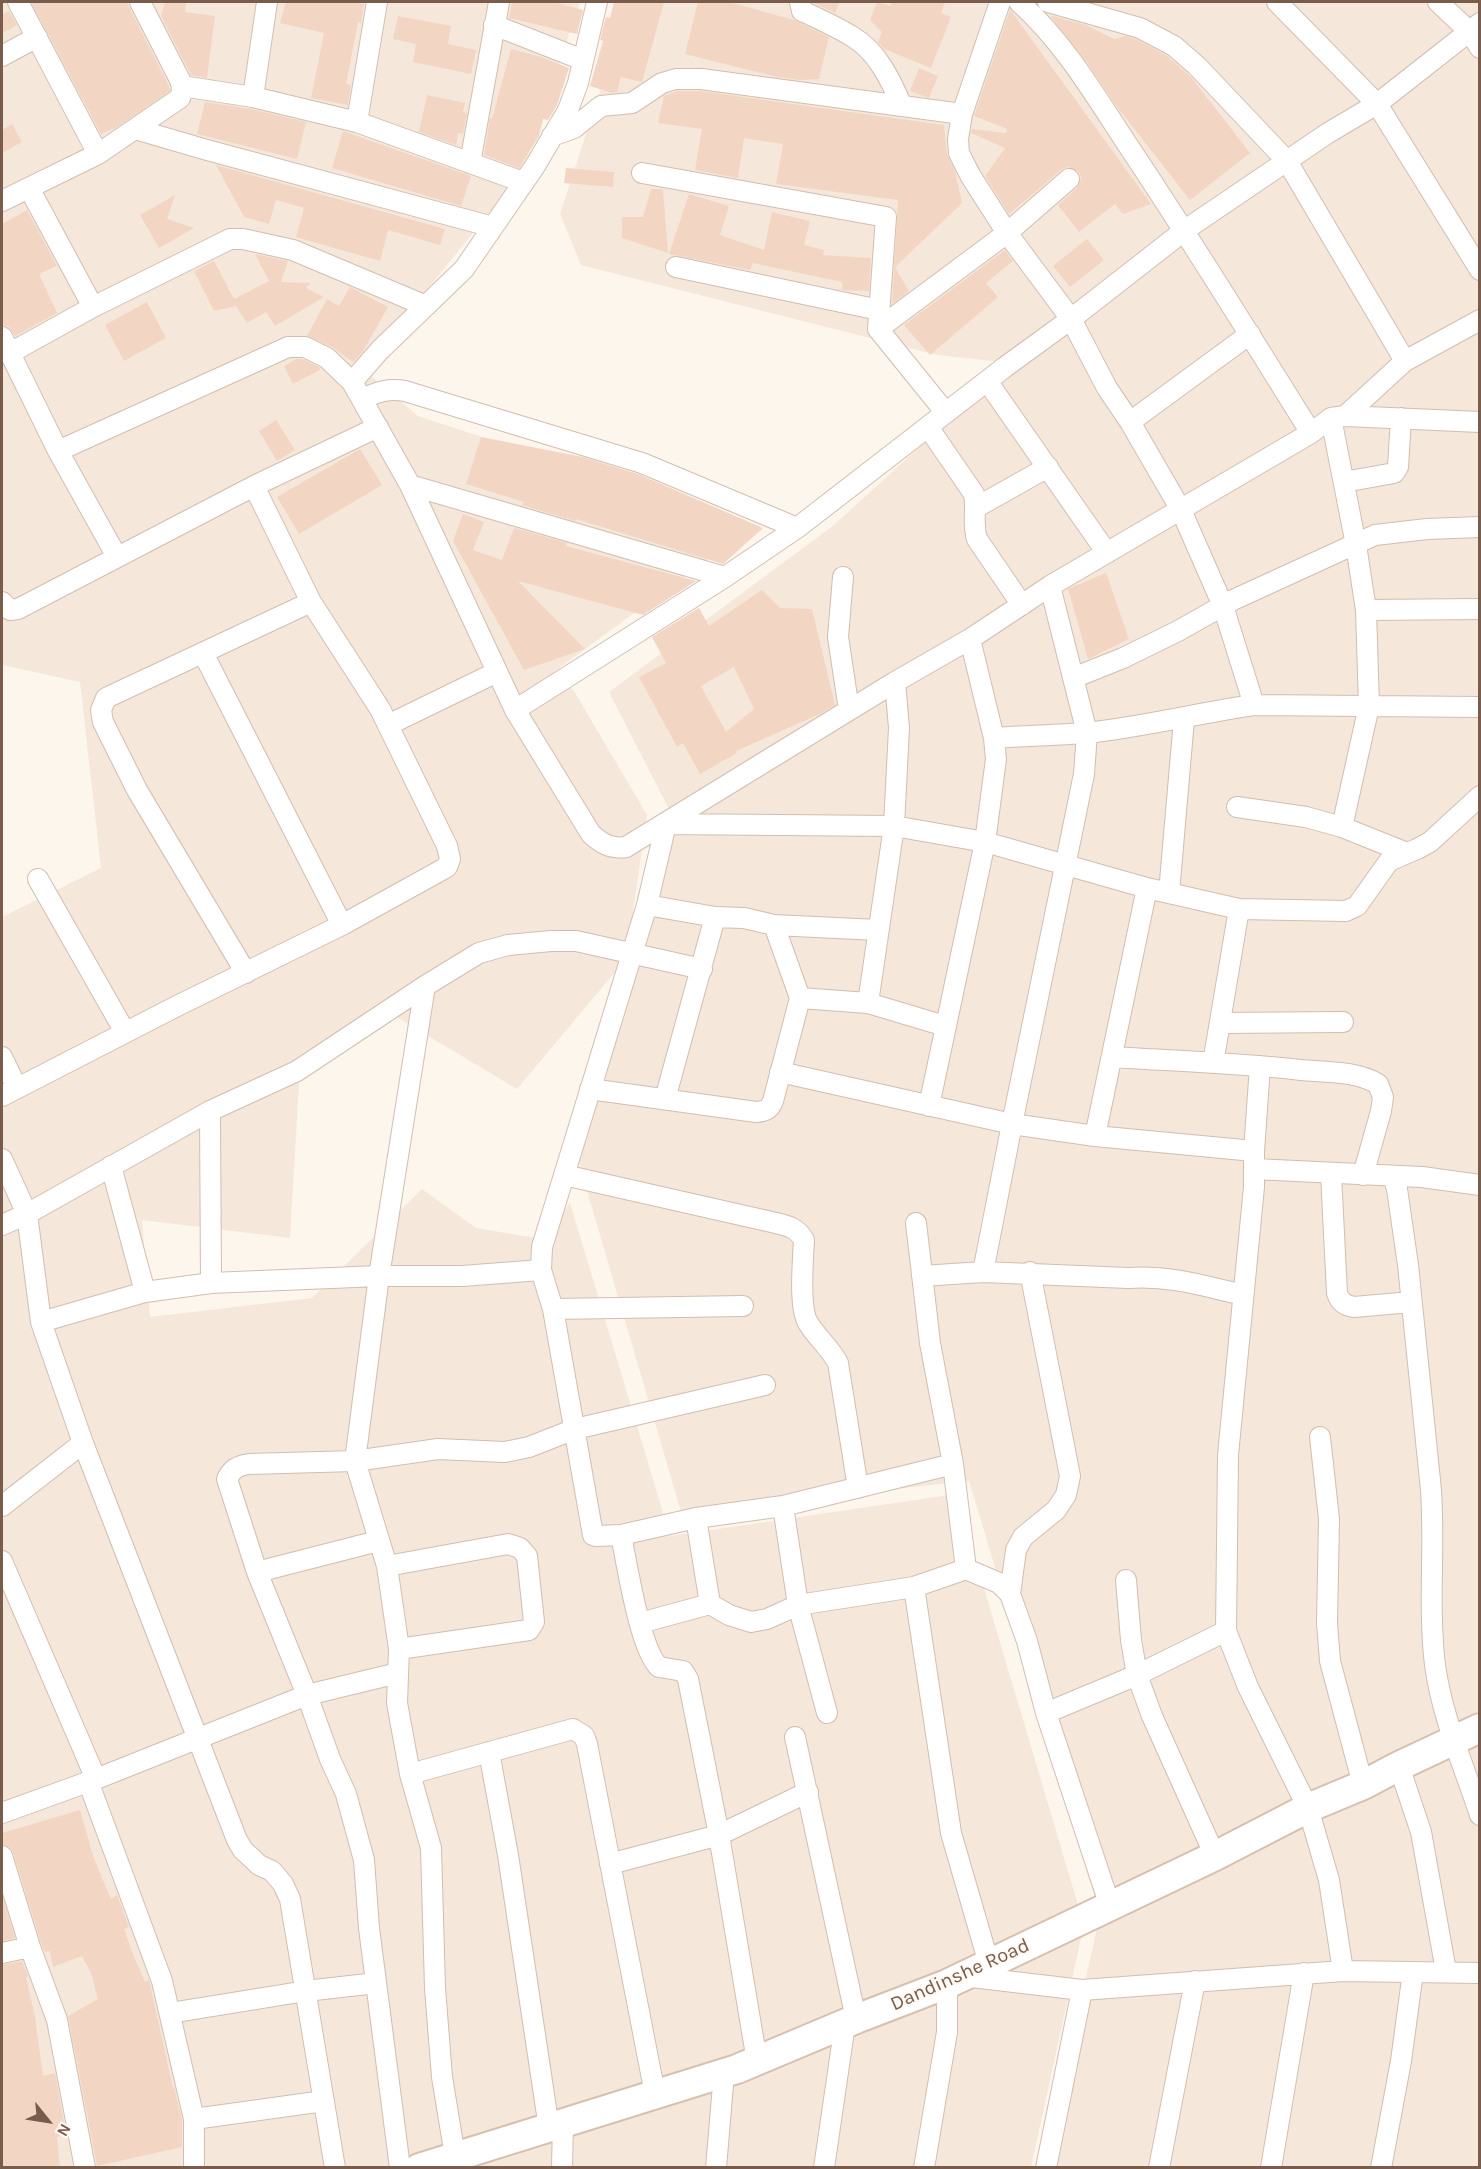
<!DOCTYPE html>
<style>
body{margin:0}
#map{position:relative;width:1481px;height:2169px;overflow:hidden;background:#fdf6ec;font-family:Karla,sans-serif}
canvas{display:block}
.frame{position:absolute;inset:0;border:3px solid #7a5c4d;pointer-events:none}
.north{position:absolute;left:18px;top:2091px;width:60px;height:60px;-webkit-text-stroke:4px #fffaf3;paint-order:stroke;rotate:120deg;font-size:16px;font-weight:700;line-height:24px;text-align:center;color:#7a5c4d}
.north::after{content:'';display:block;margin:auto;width:21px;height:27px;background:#7a5c4d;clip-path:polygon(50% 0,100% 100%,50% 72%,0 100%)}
</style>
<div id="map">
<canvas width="1481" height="2169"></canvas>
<div class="frame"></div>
<div class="north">N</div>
</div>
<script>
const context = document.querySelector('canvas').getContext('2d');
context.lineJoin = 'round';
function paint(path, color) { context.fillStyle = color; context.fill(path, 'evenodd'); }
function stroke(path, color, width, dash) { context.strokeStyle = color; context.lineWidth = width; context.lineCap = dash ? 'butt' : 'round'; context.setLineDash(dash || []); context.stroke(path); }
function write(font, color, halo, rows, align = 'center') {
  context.font = font + ' Karla,sans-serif'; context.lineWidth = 4.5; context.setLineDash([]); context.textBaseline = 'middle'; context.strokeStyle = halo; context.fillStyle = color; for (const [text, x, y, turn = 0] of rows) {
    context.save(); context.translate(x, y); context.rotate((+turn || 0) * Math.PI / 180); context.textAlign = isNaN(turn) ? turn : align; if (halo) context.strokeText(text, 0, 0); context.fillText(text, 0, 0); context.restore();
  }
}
const residential = new Path2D(`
 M2,2H580L523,171L363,369L418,416L753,526L555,671L574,691L647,815L626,959L517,1089L388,1012L300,1066L290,1238L142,1220L150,1317L312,1298L422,1189L476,1228L542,1239L570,1203L670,1536L956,1494L1084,1925L1031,2167H2V917L101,868L80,682L2,665Z
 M629,2H1479V2167H1043L1100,1915L969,1481L681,1512L573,1143L674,819L609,692L834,525L1011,363L937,355L581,265L560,214Z`);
const building = new Path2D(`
 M31,2H128L129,7L169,86L170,91L117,127L101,134Z
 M165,2H186L185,12L215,16L207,78L191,75L161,16Z
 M286,2H353L364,4L361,23L358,22L346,84L351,85L348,105L311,98L324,33L280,23Z
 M512,2H554L583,10L577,34L509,18Z
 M614,2H664L642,82L621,77L617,92L612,93L590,86L603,41L600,40L606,17L610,18Z
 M698,2H729L794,20L829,37L819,79L800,80L777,77L685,54Z
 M812,2H840L835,13Z
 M877,2L890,6L892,2H945L941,13L951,17L931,68L884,49L878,42L882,32L870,20Z
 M1010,10L1011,11L1151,204L1123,214L1115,204L1079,232L1058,205L1077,188L1080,182L1081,176L1078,171L1067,167L1061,170L1009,214L1007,211L985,176L1005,148L971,133L972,129L1006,133L1007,129L974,116Z
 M9,11L17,25L2,33V15Z
 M398,16L451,26L448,44L476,50L471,74L413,62L416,44L393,39Z
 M1052,16L1086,25L1114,39L1125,36L1136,39L1167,56L1191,77L1250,153L1190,200L1118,108L1088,64L1051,17Z
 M511,49L541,57L569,68L557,105L548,120L543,119L539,136L519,168L484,155L490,118L492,119Z
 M919,68L938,76L929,98L910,91Z
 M678,91H700L944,125L947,154L955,171L962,203L895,267L909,291L892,304L898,200L776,184L783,144L744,138L738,178L695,170L702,129L658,123L664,96Z
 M427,95L465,103L463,112L467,113L463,134L458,133L456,145L419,132Z
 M205,102L251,109L306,122L297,159L197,134Z
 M12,124L22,142L2,153V130Z
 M343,131L471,176L461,206L332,168Z
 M216,165L445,229L440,245L388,230L380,261L296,237L304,208L276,200L269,224L244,217Z
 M566,168L614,172L613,187L564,183Z
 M651,189H663L668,253L622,238V217H643Z
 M689,194L729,206L720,235L764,250L772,212L810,221L804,245L824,250L823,255L871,258L869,291L842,290V282L753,263L750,270L669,254Z
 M175,195L167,219L194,228L159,248L140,215Z
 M27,210L57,266L39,274L57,313L15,336L9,327L3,325L2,322V224Z
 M1087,239L1104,260L1070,287L1053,266Z
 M1005,250L1013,261L986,283L998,297L930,355L904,325Z
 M255,254L288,261L281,282L310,283L306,288L324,297L275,326L266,312L247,323L236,306L214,311L194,271L214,261L234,299L269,281Z
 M350,287L388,307L363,351L353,362L332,347L307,336L327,299L339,306Z
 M147,302L166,338L124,361L105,325Z
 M296,359H302L319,367L320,370L293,384L284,366Z
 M276,420L295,450L277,461L259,431Z
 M481,437L583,457L638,474L763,528L723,564L576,519L575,521L522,505L524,502L466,484Z
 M360,449L382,485L299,534L277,497Z
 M463,514L484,522L473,550L502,560L514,528L567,543L566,546L696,581L643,615L518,581L585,649L524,670L453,541Z
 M1106,573L1129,639L1088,659L1068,589Z
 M762,590L780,608L812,609L835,705L822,713L736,751L737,753L700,774L683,743L677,747L639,677L666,663L652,637L699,608L709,626ZM734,667L754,709L726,732L701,686Z
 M80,1810L93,1856L102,1878L111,1899L117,1895L129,1927L124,1929L133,1954L145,1982L149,1980L150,1984L173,2088L174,2087L182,2120V2147L97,2166L68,2016L98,1999L91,1973L82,1956L53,1967L50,1951L45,1952L41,1943L13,1852L10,1847L2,1844V1833Z
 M2,1895L15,1938L2,1941Z
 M22,1961L28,1976L26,1977L35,2017L43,2076L55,2073L66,2134L57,2137L60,2168H2V1965Z`);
const street = new Path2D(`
 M18,2L98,154
 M800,2L802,11C819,19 837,27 853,37C878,52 891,81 902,106
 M1000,2L962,114L958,139L959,153L970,175L1007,233L1071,319L1107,388L1130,422L1181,510L1223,606L1254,705
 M1019,2C1064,42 1096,97 1129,147C1192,241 1251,337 1311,433
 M1048,2L1140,28L1174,46L1197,66L1287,161L1405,361
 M1277,2L1377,104L1480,270
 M1438,2L1470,32L1480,48
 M494,25L583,60
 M2,56L37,37
 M182,86L253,97L357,122L523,182
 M253,97L267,2
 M357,122L377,2
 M135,129L207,150L493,227
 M552,136L574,128L601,106L632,103L662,83L676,79H701L962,114
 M470,163L499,2
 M642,173L886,217L878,329L946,413
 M29,188L93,307
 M2,201L98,154L180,98L182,91L181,82L140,2
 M676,267L879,310
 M878,329L1007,233L1069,179
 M2,337L58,451L117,557
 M10,353L93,307L230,239H243L293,250L426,306
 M987,381L1107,553
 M352,382L380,350L464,269L535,166L568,110L578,83L597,2
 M362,399C377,392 389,388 405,391L642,463L797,528
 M1345,416L1480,422
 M1331,418L1356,545L1366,610L1369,706L1342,827
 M1130,422L1250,334
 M928,427L974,494C977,510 972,524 977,539L1022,605
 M58,451L288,347H305L327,358L352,382L410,485L515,710L725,577L797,528L1005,367L1071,319L1185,230L1328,133L1377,104L1480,23
 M1344,482L1394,473L1398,467L1401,418
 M410,485L725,577
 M977,507L1048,467
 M843,577L838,637L849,710
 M2,602L10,610L18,609L254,486L378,427
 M1366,610L1480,609
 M203,653L342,925
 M1073,678L1123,658L1178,631L1233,600L1375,535L1427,529L1480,527
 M515,710L591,834C602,844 611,849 626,847L895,682L970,639L1050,586L1311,433L1331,418L1345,416L1405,361L1480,320
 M388,725L497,672
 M994,738C1025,736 1056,735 1086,733C1143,727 1198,713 1254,705L1480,707
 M1237,807L1306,817L1342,827L1407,853
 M38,879L125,1032
 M1169,893L1184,719
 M647,905L715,917L744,918L774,925L878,930
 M246,973L137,790L103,722L101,710L106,698L311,602
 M425,986L379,1276L355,1461L387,1566L399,1649L397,1703L410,1774L431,1848L435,1988L442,2077L455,2156V2168
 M800,998L868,1003L894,826L899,728L895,682
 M868,1003L945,1026
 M1220,1023L1343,1022
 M2,1057L17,1088
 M1112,1057C1175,1061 1238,1063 1301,1070C1326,1072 1356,1071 1378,1084L1383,1097L1381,1111L1363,1175
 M1213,1063L1239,909
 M1260,1066L1254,1151V1187L1228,1455L1226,1631L1248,1687L1308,1808L1329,1880L1343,1971
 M780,1072L1012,1124L1095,1136L1254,1151
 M590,1089L756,1112C766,1111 769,1110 773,1101L800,998L774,925
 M2,1096L177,1006L342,925L447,867L450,859L447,846L380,709L311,602L254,486
 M665,1099L715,917
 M929,1106L985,842L996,759L994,738L970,639
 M210,1111L211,1283
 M1095,1136L1147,888
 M2,1159L27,1214L41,1322L83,1443L237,1840L243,1850L259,1865L272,1871L283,1884L290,1899L335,2168
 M111,1166L145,1292
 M1254,1169L1422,1177L1480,1185
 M1331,1174L1337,1293C1340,1302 1344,1305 1354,1307L1411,1302
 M564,1175L776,1223C789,1226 797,1228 804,1240C803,1260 799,1304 807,1321C815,1336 829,1346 838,1363L858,1488
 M1393,1176L1397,1189L1408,1265L1431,1490C1435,1548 1428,1607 1435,1665C1442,1717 1464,1766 1480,1815
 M916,1223L930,1343L953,1464L966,1569L914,1587L951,1833L989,1964
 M2,1225L27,1214L210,1111L297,1071L425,986L479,953L508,945L551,941H576L702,969
 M983,1272L1128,1278C1169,1275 1204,1286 1243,1295
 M922,1276L983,1272L1012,1124L1084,774L1087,733L1050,586
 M553,1309L743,1306
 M41,1322L145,1292L211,1283L379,1276H462L541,1270
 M1320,1437L1329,1519L1327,1623L1330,1661L1363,1785
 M953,1464L783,1506L696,1518L621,1535L596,1536L593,1535L553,1309L541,1270L542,1247L647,905L666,824L894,826L985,842L1147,888L1239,909L1346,911L1357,906L1389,861L1417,849L1430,842L1480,796
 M2,1506L83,1443
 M783,1506L798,1605L827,1713
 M696,1518L710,1604
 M621,1535C627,1564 640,1650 659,1667L683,1671L688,1679L719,1835L757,2061
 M2,1561L96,1779
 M387,1566L508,1544L520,1548L527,1556L534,1622L529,1630L399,1649
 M966,1569L999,1583L1010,1594L1027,1641L1046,1713L1110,1906
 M257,1572L378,1541
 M1126,1580L1131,1640L1137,1675L1152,1716L1215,1856
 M1010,1594L1016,1550L1023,1537L1056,1510L1066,1495L1070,1476L1030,1272
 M640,1623L710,1604L729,1615L751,1622L767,1619L798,1605L914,1587
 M1046,1713L1137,1675L1226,1631
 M795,1737L856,2019
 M489,1752L508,1855L549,2128
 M1399,1766L1421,1832L1446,1971
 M410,1774L573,1729L584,1736L587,1744L655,2094
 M88,1781L162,1981L194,2119V2168
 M2,1813L96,1779L307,1695L398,1673
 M2,1856L30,1947L57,2020L85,2168
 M610,1864L719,1835L808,1792
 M2,1953L30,1947
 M963,1976L1082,1990L1343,1971L1480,1973
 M170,2013L306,1991L376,1983
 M194,2119L324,2101
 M400,2168L369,1928L364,1860L346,1794L330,1759L307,1695L257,1572L227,1479C232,1469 237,1466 249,1464L355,1461L438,1449L505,1452L529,1447L575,1429L765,1385
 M562,2168L563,2123
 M716,2168L724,2073
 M824,2168L845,2024
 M924,2168L947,2032V1984
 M1046,2168L1082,1990
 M1159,2168L1195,1981
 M1271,2168L1304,1973
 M1381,2168L1401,2061L1413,1972`);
const secondary = new Path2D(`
 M419,2168L737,2069L856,2019L947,1984L1215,1856L1308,1808L1363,1785L1399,1766L1480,1728`);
const streetNames = [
 ["Dandinshe Road",960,1975,-24]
];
paint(residential, '#f5e8da');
paint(building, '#f3d5c3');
stroke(street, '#d1beb0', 22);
stroke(secondary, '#d6c0b0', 32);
stroke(street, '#fff', 20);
stroke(secondary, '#fff', 28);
write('20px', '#7a5c4d', '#fffaf3', streetNames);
</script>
